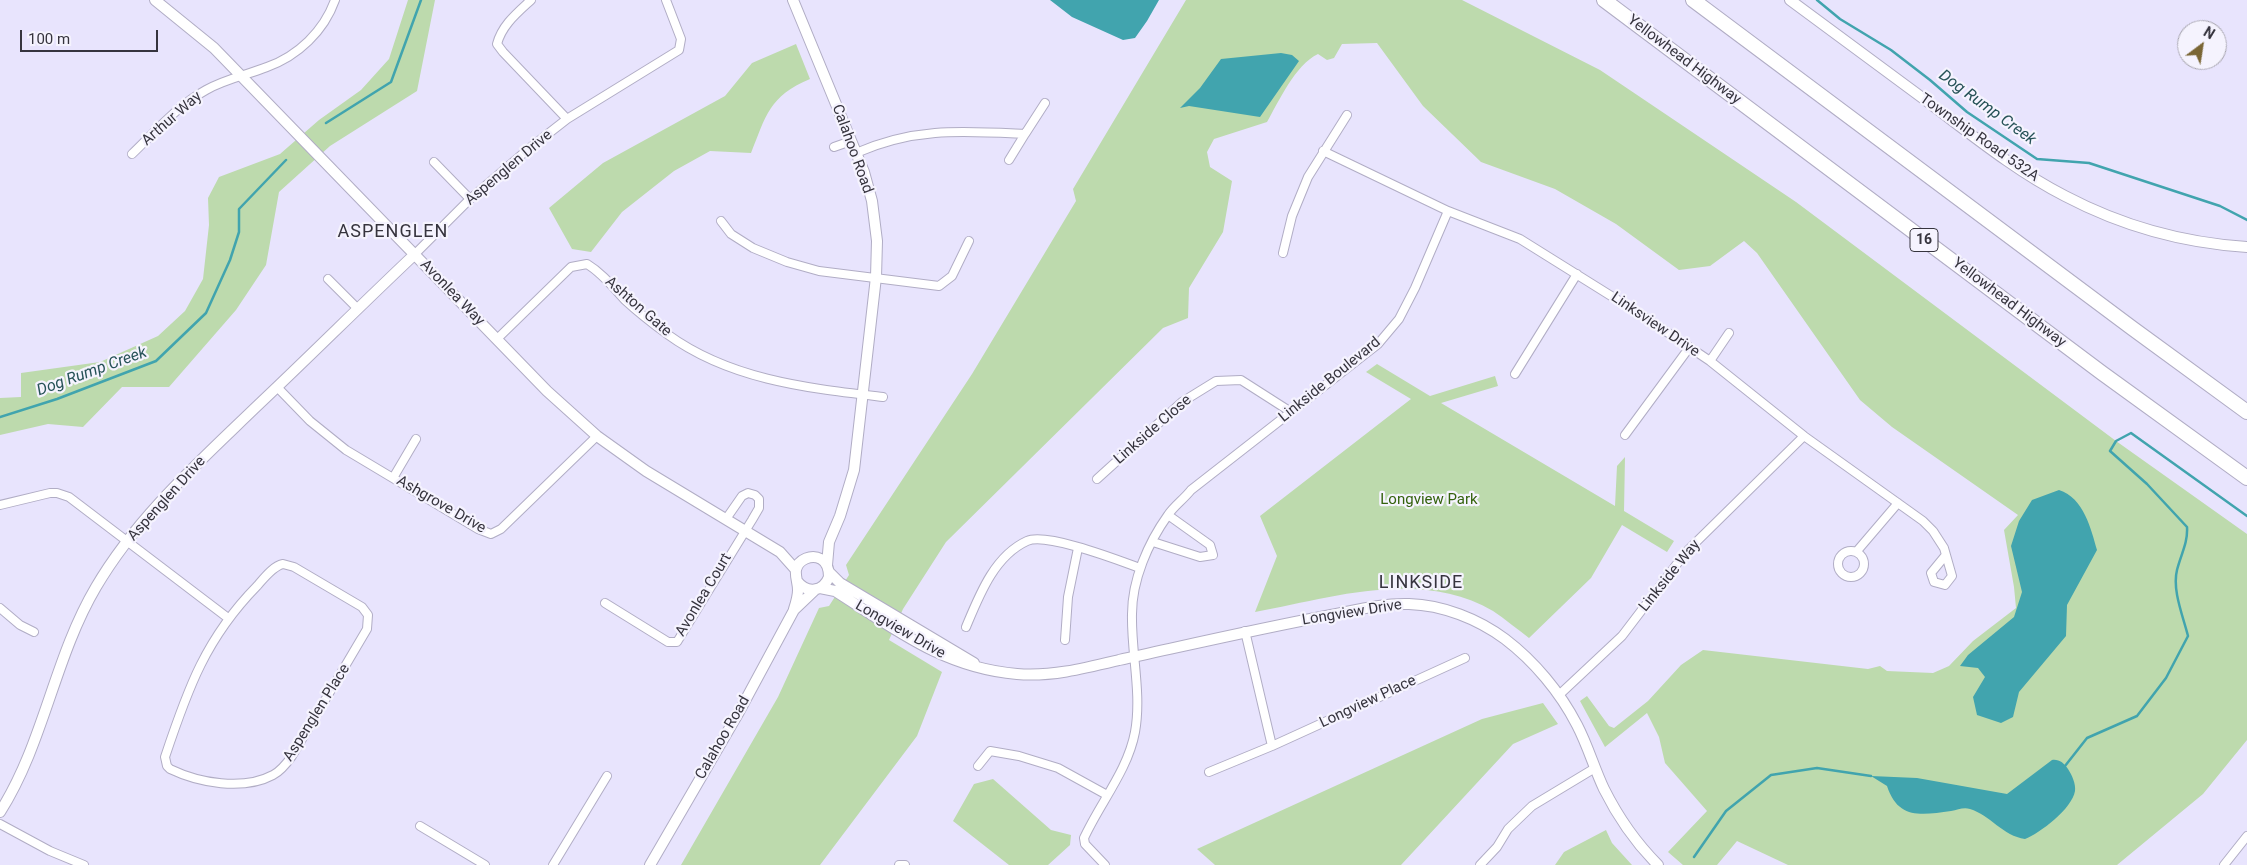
<!DOCTYPE html>
<style>
body{margin:0}
#map{position:relative;width:2247px;height:865px;overflow:hidden;background:#e8e4fd;font-family:Roboto,sans-serif}
canvas{display:block}
.north{position:absolute;left:2177px;top:20px;width:50px;height:50px;box-sizing:border-box;background:#f5f3fe;border:1px solid #a9a7b1;border-radius:50%;rotate:31deg;font-size:14px;font-weight:700;line-height:20px;text-align:center;color:#36343e}
.north::after{content:'';display:block;margin:auto;width:18px;height:22px;background:#7a6635;clip-path:polygon(50% 0,100% 100%,50% 72%,0 100%)}
.scale{position:absolute;left:20px;top:30px;width:138px;height:22px;box-sizing:border-box;border:2px solid #36343e;border-top:0;padding-left:6px;font-size:15px;line-height:18px;white-space:nowrap;color:#36343e;-webkit-text-stroke:4px #f5f3fe;paint-order:stroke}
</style>
<div id="map">
<canvas width="2247" height="865"></canvas>
<div class="north">N</div>
<div class="scale">100 m</div>
</div>
<script>
const context = document.querySelector('canvas').getContext('2d');
context.lineJoin = 'round';
function paint(path, color) { context.fillStyle = color; context.fill(path, 'evenodd'); }
function stroke(path, color, width, dash) { context.strokeStyle = color; context.lineWidth = width; context.lineCap = dash ? 'butt' : 'round'; context.setLineDash(dash || []); context.stroke(path); }
function write(font, color, halo, rows, align = 'center') {
  context.font = font + ' Roboto,sans-serif'; context.lineWidth = 4.5; context.setLineDash([]); context.textBaseline = 'middle'; context.strokeStyle = halo; context.fillStyle = color; for (const [text, x, y, turn = 0] of rows) {
    context.save(); context.translate(x, y); context.rotate((+turn || 0) * Math.PI / 180); context.textAlign = isNaN(turn) ? turn : align; if (halo) context.strokeText(text, 0, 0); context.fillText(text, 0, 0); context.restore();
  }
}
const green = new Path2D(`
 M408,0H435L417,91L330,146L279,192L266,265L236,310L169,387H122L83,427L48,424L0,435V398L21,397V373L100,362L158,336L185,311L203,279L209,225L208,198L219,177L280,154L319,120L361,90L389,59Z
 M1186,0H1462L1600,70L1796,202L2116,441L2247,534V740L2203,794L2117,865H1788L1737,841L1717,865H1683L1668,852L1707,811L1665,763L1659,737L1647,713L1605,747L1580,701L1587,696L1609,726L1614,728L1648,701L1681,665L1703,650L1868,669L1880,666L1887,671L1933,673L1949,666L1973,641L2016,608L2014,587L2004,530L2018,515L1892,427L1860,400L1757,253L1744,241L1710,266L1679,270L1616,224L1555,189L1481,162L1423,106L1377,43L1342,44L1334,58L1327,60L1318,54C1295,65 1279,101 1267,122L1214,139L1207,152L1210,167L1232,181L1223,232L1189,288L1188,318L1163,328L946,542L903,609L889,640L942,672L917,736L820,865H681L778,697L819,608L829,606L849,575L846,565L972,374L1076,201L1073,189Z
 M796,44L810,79C769,96 766,116 751,153L710,151L674,171L622,212L591,252L572,249L549,208L603,163L725,96L752,63Z
 M1377,364L1430,396L1495,376L1498,386L1441,403L1615,506L1617,466L1625,457L1624,511L1674,541L1667,552L1622,525L1591,578L1529,638C1517,629 1505,619 1493,611C1420,568 1331,598 1255,612L1277,556L1260,516L1411,399L1366,372Z
 M1543,703L1558,724L1513,744L1401,865H1215L1197,849L1482,719Z
 M993,779L1051,830L1071,835L1070,845L1048,865H1009L953,821L974,784Z
 M1606,830L1612,843L1632,865H1555L1564,852Z`);
const water = new Path2D(`
 M1050,0H1159L1147,21L1135,38L1123,40L1072,17Z
 M1281,53L1292,55L1299,61L1260,117L1189,106L1180,108L1200,88L1221,59Z
 M2059,490C2084,498 2091,529 2097,550L2067,605L2066,636L2019,692L2013,717L2001,723L1977,715L1973,697L1985,677L1978,668L1960,666L1968,655L2014,617L2022,592L2011,546L2019,521L2032,500Z
 M2052,760C2059,759 2064,763 2068,769C2072,775 2076,784 2075,791C2072,809 2040,833 2025,839C2003,836 1990,815 1970,809C1963,807 1958,810 1951,811C1922,815 1898,820 1887,786L1871,776L1917,778L2007,794Z`);
const stream = new Path2D(`
 M1817,0L1840,19L1891,50L1930,80L1967,112L2037,159L2089,163L2220,206L2247,220
 M326,123L391,82L421,0
 M0,417L57,399L156,361L206,313L230,260L239,232V209L286,160
 M2065,766L2087,738L2137,716L2166,678L2188,636C2183,616 2172,590 2177,570C2181,554 2188,543 2187,527L2147,484L2110,451L2116,441L2131,433L2247,516
 M1694,857L1726,811L1771,775L1817,768L1871,776`);
const street = new Path2D(`
 M531,0C517,13 502,25 497,44L503,52L567,119
 M834,147L851,141
 M1323,151L1448,211L1520,239L1640,314L1710,361L1804,436L1923,521L1933,531L1944,548L1952,576L1945,585L1934,582L1931,573L1945,556
 M856,153C915,127 963,131 1025,134L1045,103
 M132,154C155,132 177,106 206,90C225,79 247,75 267,67C298,56 324,31 335,0
 M1009,160L1025,134
 M434,162L470,199
 M721,221L731,234L753,248L787,262L819,271L939,286L952,276L969,241
 M1283,253L1292,216L1308,177L1347,115
 M414,255L470,199L526,151L567,119L679,50L681,39L666,0
 M328,279L358,309
 M497,339L571,267L587,264C602,273 613,287 625,300C638,312 652,323 667,334C730,380 807,388 883,397
 M1710,361L1729,333
 M1515,374L1577,274
 M277,387L310,421L346,450L478,529L491,534L501,529L597,436
 M1625,435L1689,348
 M393,478L416,439
 M1097,479L1182,402L1216,381L1241,380L1291,412
 M0,505L50,493H57L69,497L228,618
 M1153,542L1200,557L1213,555L1210,545L1168,515
 M1838 564a13 13 0 1 1 26 0a13 13 0 1 1-26 0Z
 M1857,551L1898,503
 M283,564L294,567L362,607L368,615L367,629L292,756C287,763 281,771 273,775C243,791 199,783 170,769L167,766L165,757C188,688 206,638 257,586C264,578 273,566 283,564Z
 M605,603L668,642H677L752,520L759,508V499L755,495L748,493L742,496L726,519
 M0,608L20,625L34,632
 M966,627C979,596 994,556 1027,541C1046,532 1118,560 1140,568
 M1245,631L1272,746
 M1065,640L1068,597L1078,548
 M1559,695L1622,636L1686,552L1804,436
 M978,766L990,751L1019,756L1058,768L1107,795
 M1209,772L1272,746L1465,658
 M0,824L50,851L84,865
 M420,826L485,865
 M553,865L607,776
 M899,865H905
 M1105,865L1085,844L1084,838C1100,803 1128,770 1135,732C1142,693 1131,653 1132,614C1132,580 1148,543 1168,515C1174,506 1184,499 1191,490L1378,344L1399,319L1415,288L1448,211
 M1480,865L1497,847L1508,829L1532,806L1595,768
 M2224,865L2247,836`);
const secondary = new Path2D(`
 M155,0L214,48L547,391L597,436L646,471L780,552L796,570
 M793,0L864,172L872,201L877,241L876,277L854,470L840,516L829,542L827,565
 M1790,0C1836,34 1882,68 1928,102C1972,135 2016,171 2065,196C2122,226 2184,243 2247,247
 M829,572L840,583L974,663
 M820,588L835,591C895,629 944,668 1017,674C1051,677 1086,668 1119,660C1188,645 1257,629 1326,616C1353,611 1382,603 1409,604C1443,605 1478,619 1505,639C1534,661 1560,692 1577,725C1588,746 1594,768 1604,789C1618,817 1636,843 1658,865
 M794,609C796,603 798,596 798,590C798,583 795,576 796,570C798,559 812,554 821,559C828,563 829,570 829,577C823,592 807,594 797,581
 M0,812C44,743 54,658 96,587C137,517 199,462 256,407C309,357 361,305 414,255
 M650,865L739,712L794,610L815,590`);
const highway = new Path2D(`
 M1604,0L2102,373L2247,478
 M1693,0L2132,328L2247,412`);
const shields = [
 [1924,240,28]
];
const shieldNames = [
 ["16",1924,240]
];
const streetNames = [
 ["Yellowhead Highway",1684,60,37],
 ["Arthur Way",172,119,-41],
 ["Township Road 532A",1979,138,35],
 ["Calahoo Road",852,149,70],
 ["Aspenglen Drive",509,168,-40],
 ["Avonlea Way",452,293,46],
 ["Yellowhead Highway",2009,303,37],
 ["Ashton Gate",638,307,41],
 ["Linksview Drive",1655,325,34],
 ["Linkside Boulevard",1330,380,-39],
 ["Linkside Close",1153,430,-41],
 ["Aspenglen Drive",167,499,-48],
 ["Ashgrove Drive",441,505,30],
 ["Linkside Way",1670,576,-51],
 ["Avonlea Court",704,595,-59],
 ["Longview Drive",1352,613,-9],
 ["Longview Drive",900,630,30],
 ["Longview Place",1368,702,-25],
 ["Aspenglen Place",317,713,-58],
 ["Calahoo Road",723,738,-60]
];
const parkNames = [
 ["Longview Park",1429,500]
];
const waterNames = [
 ["Dog Rump Creek",1987,108,36],
 ["Dog Rump Creek",92,372,-20]
];
const quarterNames = [
 ["ASPENGLEN",393,232],
 ["LINKSIDE",1421,583]
];
paint(green, '#bddaad');
paint(water, '#41a4ae');
stroke(stream, '#41a4ae', 2.5);
stroke(street, '#b1adc5', 10);
stroke(secondary, '#b1adc5', 12);
stroke(highway, '#b1adc5', 16);
stroke(street, '#fff', 8);
stroke(secondary, '#fff', 10);
stroke(highway, '#fff', 14);
for (const [x, y, w] of shields) { const box = new Path2D(); box.roundRect(x - w / 2, y - 11.5, w, 23, 4); context.fillStyle = '#f5f3fe'; context.fill(box); stroke(box, '#36343e', 1); }
write('bold 14px', '#36343e', null, shieldNames);
write('15px', '#36343e', '#f5f3fe', streetNames);
write('15px', '#34620d', '#f5f3fe', parkNames);
write('italic 16px', '#265257', '#f5f3fe', waterNames);
context.letterSpacing = '1px';
write('18px', '#36343e', '#f5f3fe', quarterNames);
context.letterSpacing = '0px';
</script>
